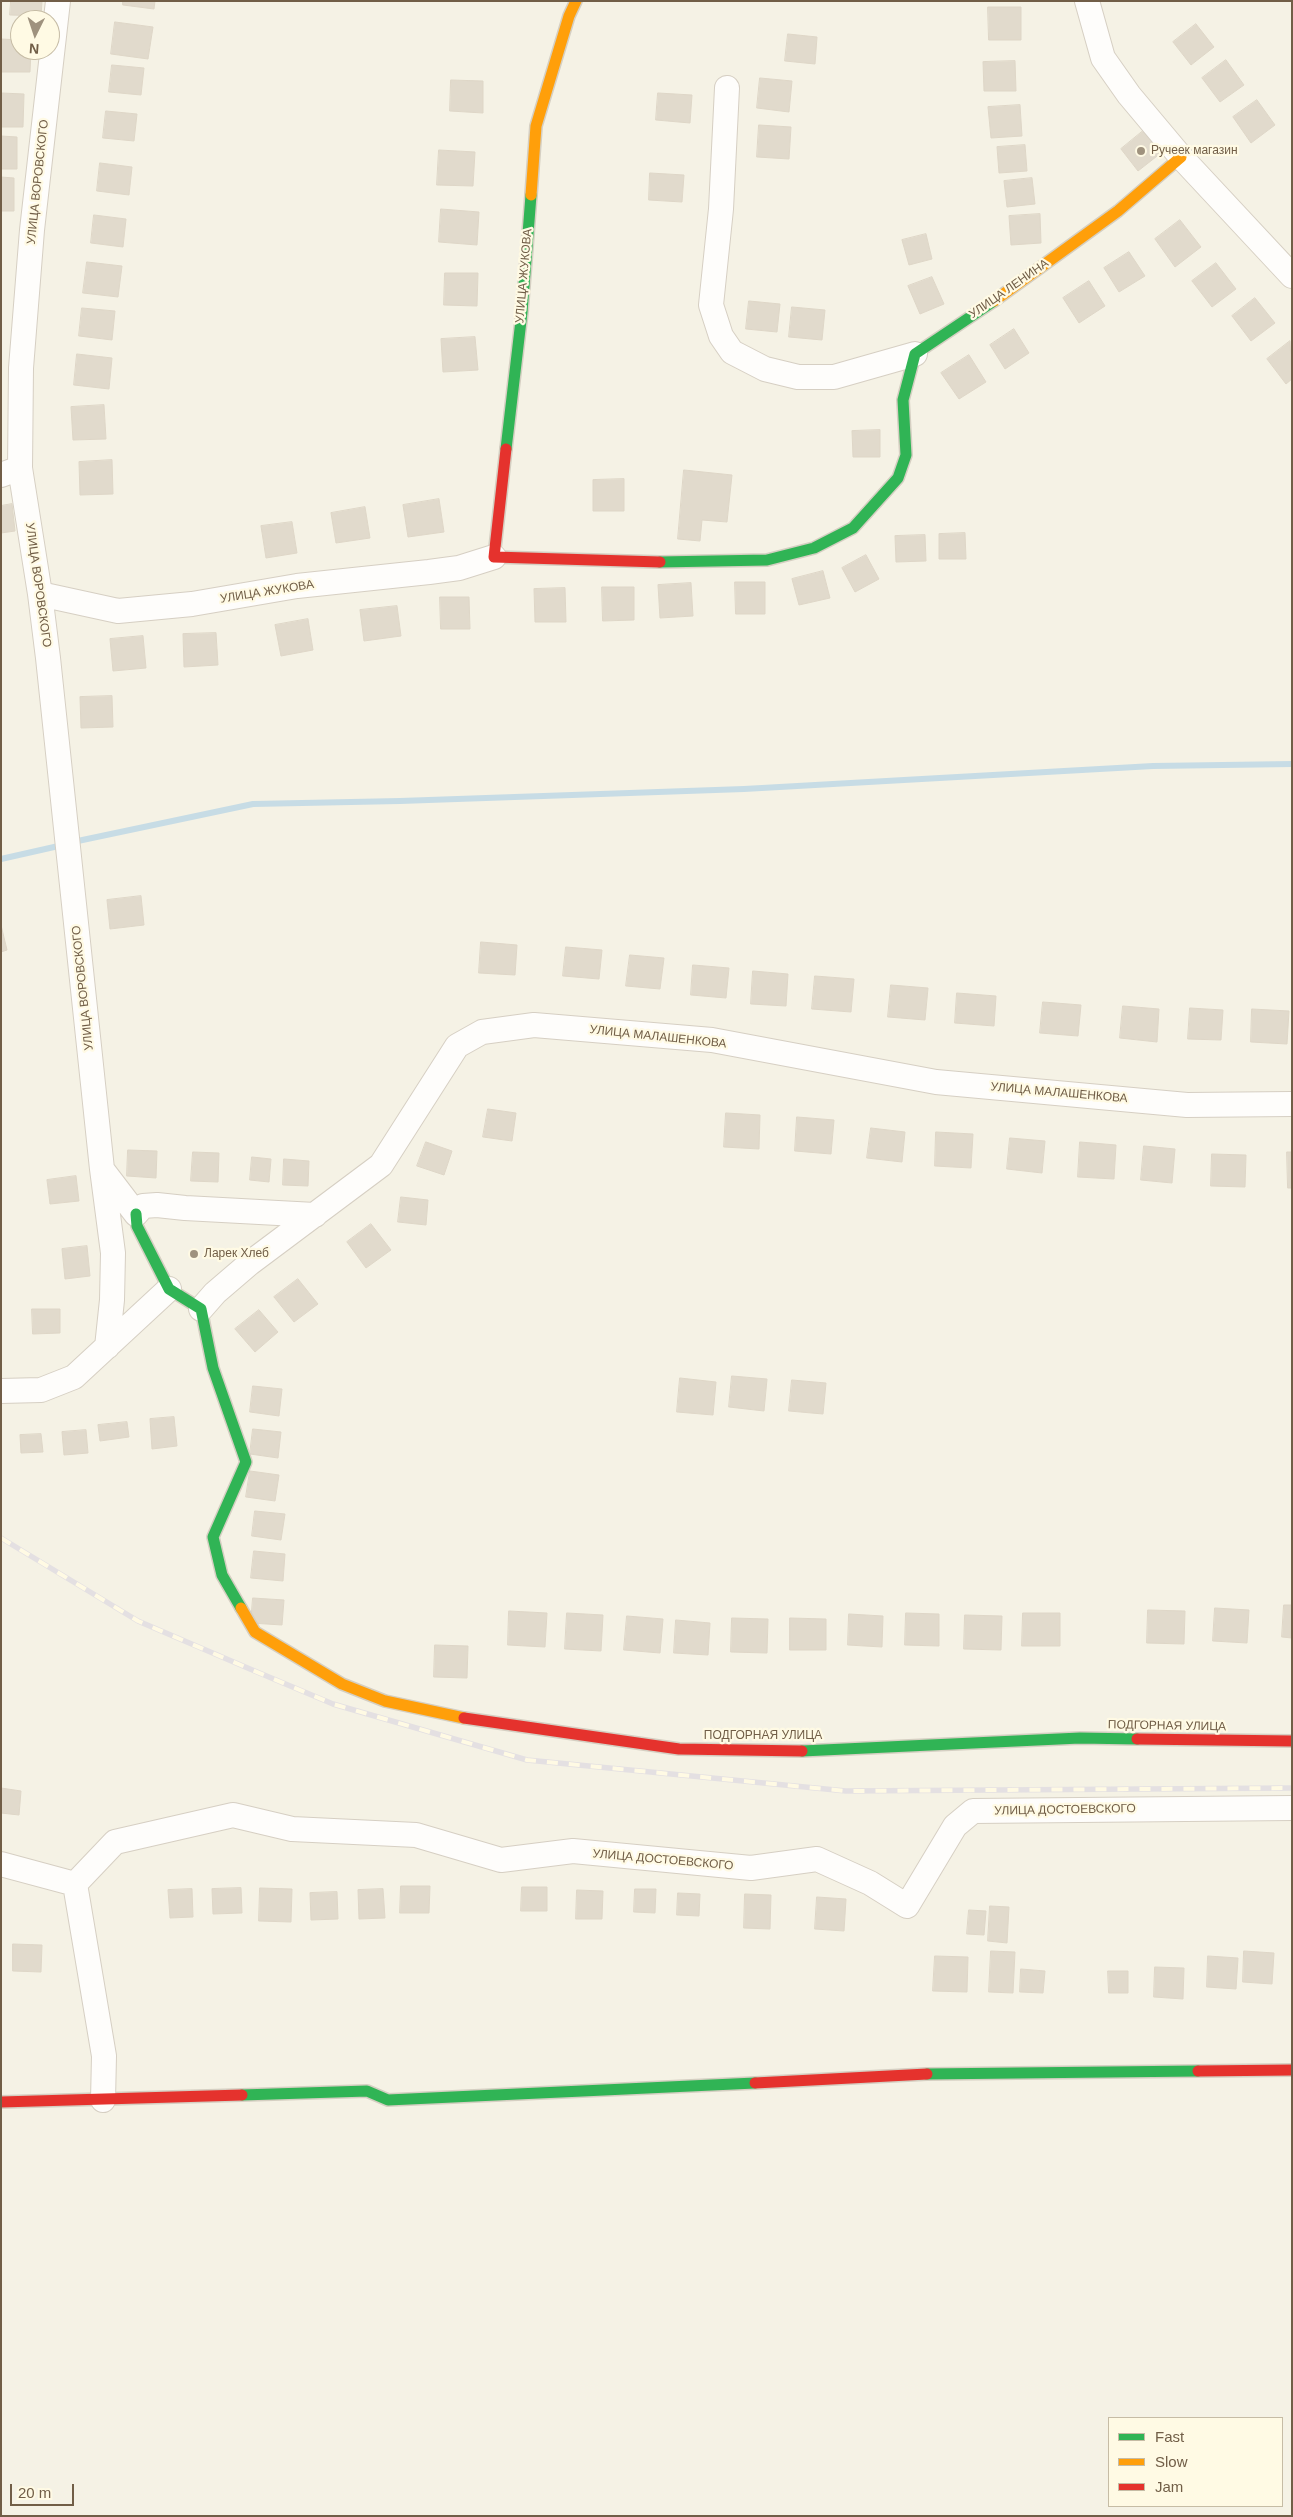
<!DOCTYPE html>
<meta charset="utf-8">
<style>
body{margin:0}
#map{position:relative;width:1293px;height:2517px;overflow:hidden;background:#f5f2e5;font-family:Arial,sans-serif}
canvas{display:block}
.frame{position:absolute;inset:0;border:2px solid #715e47;pointer-events:none}
.legend{position:absolute;left:1108px;top:2417px;width:175px;height:90px;box-sizing:border-box;background:#fffae4;border:1px solid #c6bca5;margin:0;padding:6px 9px;list-style:none;font-size:15px;color:#715e47}
.legend li{display:flex;align-items:center;gap:10px;height:25px}
.legend b{width:25px;border:1px solid #c6bca5}
.north{position:absolute;left:10px;top:10px;width:50px;height:50px;box-sizing:border-box;background:#fffae4;border:1px solid #c6bca5;border-radius:50%;rotate:184deg;font-size:14px;font-weight:700;line-height:20px;text-align:center;color:#715e47}
.north::after{content:'';display:block;margin:auto;width:18px;height:22px;background:#9f927e;clip-path:polygon(50% 0,100% 100%,50% 72%,0 100%)}
.scale{position:absolute;left:10px;top:2484px;width:64px;height:22px;box-sizing:border-box;border:2px solid #715e47;border-top:0;padding-left:6px;font-size:15px;line-height:18px;white-space:nowrap;color:#715e47;-webkit-text-stroke:4px #fffae4;paint-order:stroke}
</style>
<div id="map">
<canvas width="1293" height="2517"></canvas>
<div class="frame"></div>
<ul class="legend">
<li><b style="height:6px;background:#30b455"></b>Fast</li>
<li><b style="height:6px;background:#ff9f0a"></b>Slow</li>
<li><b style="height:6px;background:#e5322d"></b>Jam</li>
</ul>
<div class="north">N</div>
<div class="scale">20 m</div>
</div>
<script>
const context = document.querySelector('canvas').getContext('2d');
context.lineJoin = 'round';
function stroke(path, color, width, dash) { context.strokeStyle = color; context.lineWidth = width; context.lineCap = dash ? 'butt' : 'round'; context.setLineDash(dash || []); context.stroke(path); }
function paint(path, color) { context.fillStyle = color; context.fill(path, 'evenodd'); }
function write(font, color, halo, rows, align = 'center') {
  context.font = font + ' Arial,sans-serif'; context.lineWidth = 4.5; context.setLineDash([]); context.textBaseline = 'middle'; context.strokeStyle = halo; context.fillStyle = color; for (const [text, x, y, turn = 0] of rows) {
    context.save(); context.translate(x, y); context.rotate((+turn || 0) * Math.PI / 180); context.textAlign = isNaN(turn) ? turn : align; if (halo) context.strokeText(text, 0, 0); context.fillText(text, 0, 0); context.restore();
  }
}
const stream = new Path2D(`
 M73,842L253,804L400,801L744,789L1153,766L1292,764
 M1,859L63,845`);
const building = new Path2D(`
 M11,1H42L41,16L10,15Z
 M123,1H155L154,9L123,5Z
 M988,7H1021V40H989Z
 M115,22L153,27L148,59L111,54Z
 M1196,24L1214,47L1191,65L1173,42Z
 M788,34L817,37L815,64L785,61Z
 M1,39L20,40V50H31L30,72H1Z
 M1226,60L1244,85L1220,102L1202,78Z
 M1015,61L1016,91H984L983,62Z
 M112,65L144,68L141,95L109,92Z
 M760,78L792,81L789,112L757,108Z
 M451,80L483,81V113L450,111Z
 M1,93L24,94L23,127H1Z
 M658,93L692,95L690,123L656,120Z
 M1257,100L1275,125L1251,143L1233,117Z
 M1020,105L1022,136L991,138L988,107Z
 M106,111L137,114L134,141L103,138Z
 M759,125L791,127L789,159L757,157Z
 M1143,131L1161,153L1138,171L1121,149Z
 M1,136L17,137V169H1Z
 M1025,145L1027,171L999,173L997,147Z
 M439,150L475,152L473,186L437,185Z
 M100,163L132,167L129,195L97,191Z
 M650,173L684,175L682,202L649,200Z
 M1,177L14,178V211H1Z
 M1032,178L1035,204L1007,207L1004,181Z
 M441,209L479,212L477,245L439,242Z
 M1040,214L1041,243L1011,245L1009,216Z
 M94,215L126,219L123,247L91,243Z
 M1180,220L1201,247L1175,267L1155,239Z
 M926,234L932,259L909,265L902,240Z
 M1129,252L1145,276L1119,292L1104,268Z
 M87,262L122,266L118,297L83,293Z
 M1216,263L1236,289L1212,307L1192,281Z
 M445,273H478L477,306L444,305Z
 M932,277L944,304L920,314L908,286Z
 M1089,281L1105,306L1079,323L1063,298Z
 M1255,298L1275,323L1251,341L1232,316Z
 M749,301L780,304L777,332L746,329Z
 M792,307L825,310L822,340L789,337Z
 M82,308L115,311L112,340L79,336Z
 M1014,329L1029,353L1005,369L990,345Z
 M475,337L478,370L443,372L441,339Z
 M1290,341L1292,379L1286,384L1267,359Z
 M77,354L112,358L109,389L74,385Z
 M969,355L986,382L959,399L941,373Z
 M104,405L106,439L73,440L71,407Z
 M880,430V457H853L852,431Z
 M112,460L113,494L80,495L79,462Z
 M684,470L732,475L727,522L702,520L700,541L678,539Z
 M624,479V511H593V480Z
 M439,499L444,532L408,537L403,505Z
 M12,504L15,531L1,533V506Z
 M365,507L370,538L336,543L331,513Z
 M292,522L297,553L266,558L261,526Z
 M965,533L966,559H939V534Z
 M925,535L926,561L896,562L895,536Z
 M866,555L879,579L855,592L842,568Z
 M823,571L830,598L799,605L792,579Z
 M735,582H765V614H736Z
 M691,583L693,616L660,618L658,585Z
 M602,587H634V620L603,621Z
 M565,588L566,622H535L534,589Z
 M440,597H469L470,629H441Z
 M397,606L401,636L364,641L360,610Z
 M308,619L313,650L281,656L275,625Z
 M216,633L218,665L184,667L183,634Z
 M143,636L146,668L113,671L110,639Z
 M112,696L113,727L81,728L80,697Z
 M141,896L144,925L110,929L107,900Z
 M1,925L7,950L1,952Z
 M481,942L517,945L515,975L479,973Z
 M566,947L602,950L599,979L563,976Z
 M630,955L664,958L660,989L626,986Z
 M693,965L729,968L726,998L691,995Z
 M753,971L788,974L786,1006L751,1004Z
 M815,976L854,979L851,1012L812,1009Z
 M891,985L928,988L925,1020L888,1017Z
 M957,993L996,996L994,1026L955,1023Z
 M1043,1002L1081,1005L1078,1036L1040,1033Z
 M1123,1006L1159,1009L1157,1042L1120,1038Z
 M1190,1008L1223,1010L1221,1040L1188,1039Z
 M1252,1009L1289,1011L1287,1044L1251,1042Z
 M488,1109L516,1113L512,1141L483,1137Z
 M726,1113L760,1115L759,1149L724,1147Z
 M797,1117L834,1120L831,1154L795,1151Z
 M871,1128L905,1132L902,1162L867,1158Z
 M936,1132L973,1134L971,1168L935,1166Z
 M1010,1138L1045,1141L1042,1173L1007,1169Z
 M426,1142L452,1151L444,1175L417,1166Z
 M1080,1142L1116,1145L1114,1179L1078,1177Z
 M1144,1146L1175,1149L1172,1183L1141,1180Z
 M128,1150L157,1151L156,1178L127,1176Z
 M193,1152L219,1153L218,1182L191,1181Z
 M1287,1152H1292V1188H1288Z
 M1212,1154L1246,1155L1245,1187L1211,1186Z
 M252,1157L271,1159L269,1182L250,1180Z
 M284,1159L309,1161L308,1186L283,1185Z
 M76,1176L79,1201L50,1204L47,1180Z
 M401,1197L428,1200L426,1225L398,1222Z
 M371,1224L391,1250L366,1268L347,1242Z
 M87,1246L90,1276L65,1279L62,1249Z
 M298,1279L318,1304L294,1322L274,1297Z
 M32,1309H60V1333L33,1334Z
 M259,1310L278,1332L255,1352L235,1329Z
 M732,1376L767,1379L764,1411L729,1407Z
 M680,1378L716,1382L713,1415L677,1412Z
 M792,1380L826,1383L823,1414L789,1411Z
 M253,1386L282,1389L279,1416L250,1412Z
 M174,1417L177,1446L152,1449L150,1419Z
 M127,1422L129,1437L100,1441L98,1425Z
 M253,1429L281,1432L278,1458L250,1454Z
 M86,1430L88,1453L64,1455L62,1432Z
 M41,1434L43,1452L21,1453L20,1435Z
 M250,1471L279,1475L275,1501L246,1497Z
 M255,1511L285,1514L281,1540L252,1536Z
 M254,1551L285,1554L283,1581L251,1578Z
 M253,1598L284,1600L282,1625L251,1623Z
 M1284,1605H1292V1638L1282,1637Z
 M1215,1608L1249,1610L1247,1643L1213,1641Z
 M1148,1610L1185,1611L1184,1644L1147,1643Z
 M509,1611L547,1613L545,1647L508,1645Z
 M567,1613L603,1615L601,1651L565,1649Z
 M906,1613L939,1614V1646L905,1645Z
 M1023,1613H1060V1646H1022Z
 M849,1614L883,1616L882,1647L848,1645Z
 M965,1615L1002,1616L1001,1650L964,1649Z
 M627,1616L663,1619L660,1653L624,1650Z
 M732,1618L768,1619L767,1653L731,1652Z
 M790,1618L826,1619V1650H790Z
 M676,1620L710,1623L708,1655L674,1653Z
 M435,1645L468,1646L467,1678L434,1677Z
 M1,1788L21,1791L19,1815L1,1813Z
 M401,1886H430L429,1913H400Z
 M522,1887H547V1911H521Z
 M241,1888L242,1913L213,1914L212,1889Z
 M260,1888L292,1889L291,1922L259,1921Z
 M192,1889L193,1917L170,1918L168,1890Z
 M383,1889L385,1918L359,1919L358,1890Z
 M635,1889H656L655,1913L634,1912Z
 M577,1890L603,1891L602,1919H576Z
 M337,1892L338,1919L311,1920L310,1893Z
 M678,1893L700,1894L699,1916L677,1915Z
 M745,1894L771,1895L770,1929L744,1928Z
 M817,1897L846,1899L844,1931L815,1929Z
 M990,1906L1009,1907L1007,1943L988,1941Z
 M969,1910L986,1911L984,1935L967,1934Z
 M13,1944L42,1945L41,1972L13,1971Z
 M991,1951L1015,1952L1013,1993L989,1992Z
 M1244,1951L1274,1953L1272,1984L1243,1982Z
 M935,1956L968,1957L967,1992L933,1991Z
 M1208,1956L1238,1958L1236,1989L1207,1987Z
 M1155,1967L1184,1968L1183,1999L1154,1997Z
 M1021,1969L1045,1971L1043,1993L1020,1992Z
 M1108,1971H1128V1993H1109Z`);
const street = new Path2D(`
 M58,1L32,230L21,368L20,468L40,594L48,658L102,1169L113,1253L112,1300L107,1347
 M1087,1L1103,58L1129,95L1181,157L1292,276
 M727,88L721,209L711,305L721,336L732,352L765,369L798,377H834L915,354
 M1,475L20,468
 M40,594L118,611L192,604L297,586L429,572L459,568L494,557
 M104,1172L136,1214L143,1206L157,1205L185,1208L315,1215
 M201,1309L215,1293L250,1263L381,1165L457,1046L482,1032L534,1025L712,1040L936,1082L1187,1105L1292,1104
 M1,1391L41,1390L74,1377L169,1289
 M1,1864L75,1884L115,1842L233,1815L292,1829L416,1835L501,1860L573,1851L751,1868L817,1859L870,1883L907,1906L955,1826L973,1811L1292,1808
 M75,1884L104,2056L103,2100`);
const fast = new Path2D(`
 M506,449L522,312L531,195
 M660,562L767,560L814,548L853,528L898,478L906,455L903,400L915,354L994,301
 M136,1214L137,1226L169,1289L201,1309L213,1368L246,1462L213,1537L222,1575L241,1608
 M802,1751L1080,1738L1137,1739
 M927,2074L1198,2071
 M242,2095L367,2091L388,2100L755,2083`);
const slow = new Path2D(`
 M531,195L536,126L569,16L576,1
 M994,301L1118,211L1181,157
 M241,1608L255,1632L342,1684L385,1701L464,1718`);
const jam = new Path2D(`
 M506,449L494,557L660,562
 M464,1718L679,1749L802,1751
 M1137,1739L1292,1741
 M1198,2071L1292,2070
 M755,2083L927,2074
 M1,2102L242,2095`);
const rail = new Path2D(`
 M1,1538L138,1621L250,1669L333,1704L527,1760L846,1791L1292,1788`);
const markers = [
 [1141,151,5,"#9f927e"],
 [194,1254,5,"#9f927e"]
];
const poiNames = [
 ["Ручеек магазин",1151,151],
 ["Ларек Хлеб",204,1254]
];
const streetNames = [
 ["УЛИЦА ВОРОВСКОГО",38,182,-84],
 ["УЛИЦА ЖУКОВА",524,276,-85],
 ["УЛИЦА ЛЕНИНА",1009,289,-35],
 ["УЛИЦА ВОРОВСКОГО",38,585,82],
 ["УЛИЦА ЖУКОВА",267,592,-9],
 ["УЛИЦА ВОРОВСКОГО",83,988,-96],
 ["УЛИЦА МАЛАШЕНКОВА",658,1037,6],
 ["УЛИЦА МАЛАШЕНКОВА",1059,1093,5],
 ["ПОДГОРНАЯ УЛИЦА",1167,1726,1],
 ["ПОДГОРНАЯ УЛИЦА",763,1736],
 ["УЛИЦА ДОСТОЕВСКОГО",1065,1810,-1],
 ["УЛИЦА ДОСТОЕВСКОГО",663,1860,5]
];
stroke(stream, '#c7dce5', 6);
paint(building, '#e1dacc');
stroke(building, '#ded6c7', 1);
stroke(street, '#d6cfc3', 26);
stroke(fast, '#d5cfc2', 14);
stroke(slow, '#d5cfc2', 14);
stroke(jam, '#d5cfc2', 14);
stroke(street, '#fefdfb', 24);
stroke(fast, '#30b455', 11);
stroke(slow, '#ff9f0a', 11);
stroke(jam, '#e5322d', 11);
stroke(rail, '#e4e0e2', 5.5);
stroke(rail, '#fffae4', 4, [11]);
for (const [x, y, r, color] of markers) { const dot = new Path2D(); dot.arc(x, y, r, 0, 2 * Math.PI); context.fillStyle = color; context.fill(dot); stroke(dot, '#fffae4', 2); }
write('12px', '#715e47', '#fffae4', poiNames, 'left');
write('12px', '#715e47', '#fffae4', streetNames);
</script>
